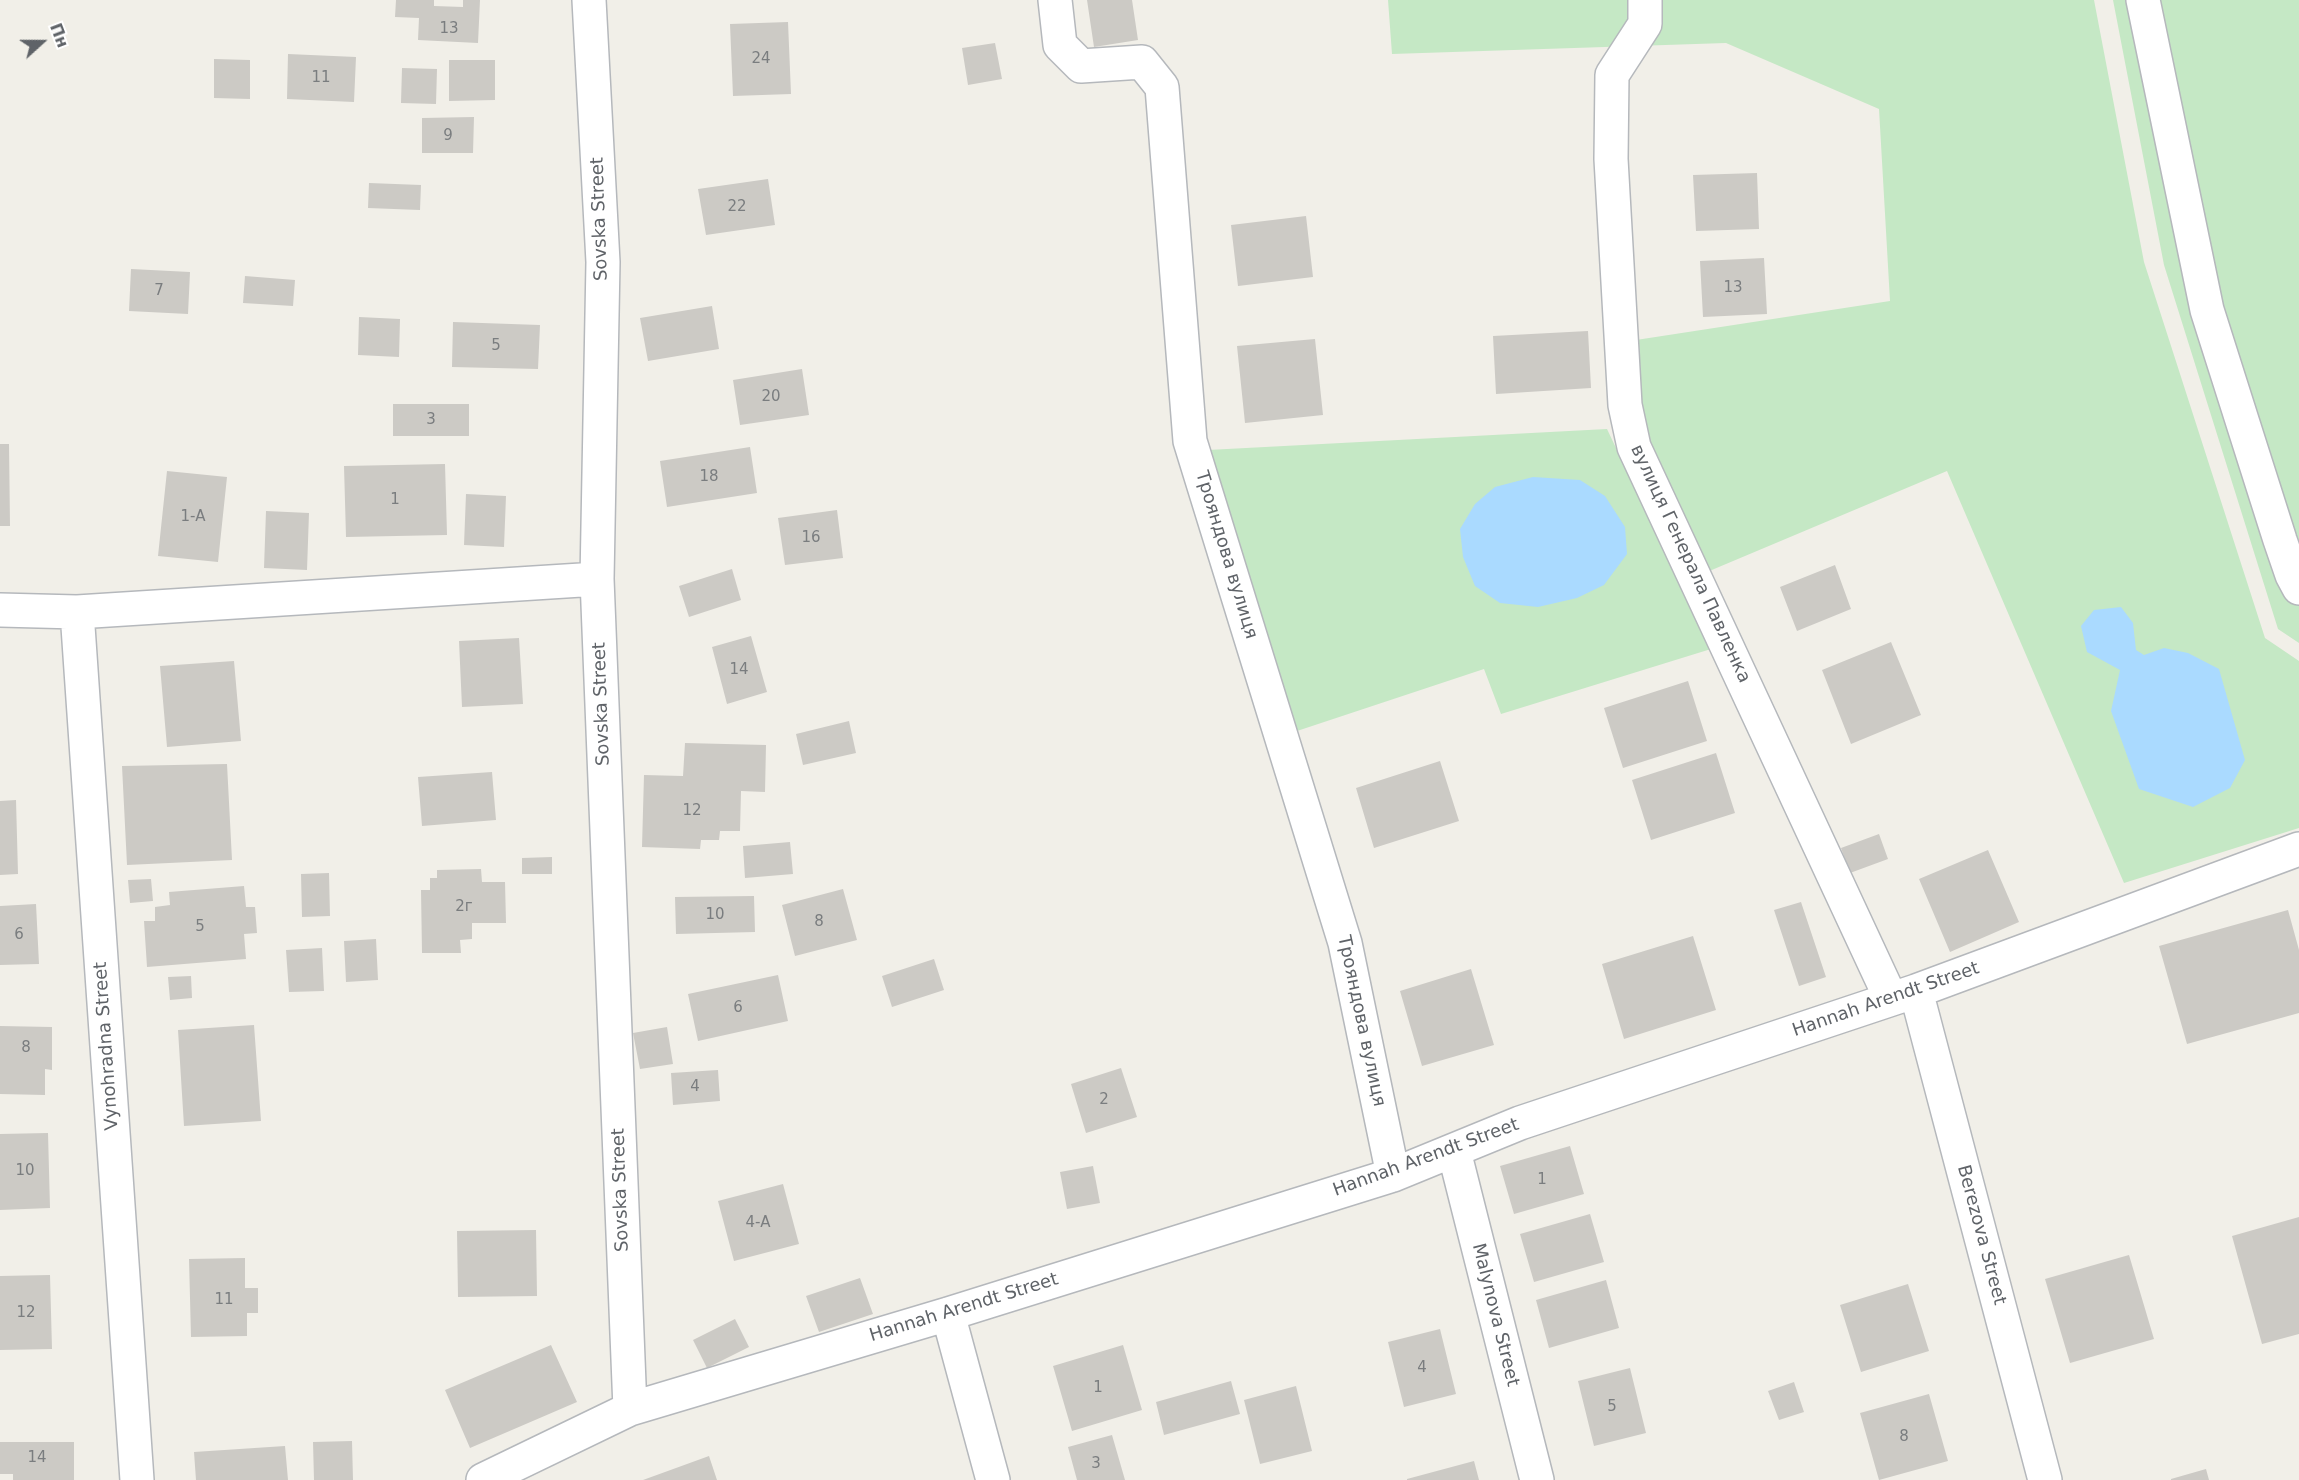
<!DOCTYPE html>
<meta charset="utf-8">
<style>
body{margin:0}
#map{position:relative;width:2299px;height:1480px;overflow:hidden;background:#f1efe8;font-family:"DejaVu Sans",sans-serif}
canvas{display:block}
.north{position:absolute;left:12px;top:12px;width:60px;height:60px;-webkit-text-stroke:4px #fff;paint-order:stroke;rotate:69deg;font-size:16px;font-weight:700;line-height:24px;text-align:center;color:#5f6368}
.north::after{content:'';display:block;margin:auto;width:21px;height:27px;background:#5f6368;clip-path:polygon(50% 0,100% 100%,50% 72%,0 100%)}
</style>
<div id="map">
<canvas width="2299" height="1480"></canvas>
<div class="north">Пн</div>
</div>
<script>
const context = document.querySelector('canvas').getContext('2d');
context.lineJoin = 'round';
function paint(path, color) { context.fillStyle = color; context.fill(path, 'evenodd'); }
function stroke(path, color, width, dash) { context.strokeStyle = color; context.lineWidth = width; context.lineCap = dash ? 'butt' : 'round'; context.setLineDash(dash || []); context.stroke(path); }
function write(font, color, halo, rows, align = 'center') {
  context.font = font + ' "DejaVu Sans",sans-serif'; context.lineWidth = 4.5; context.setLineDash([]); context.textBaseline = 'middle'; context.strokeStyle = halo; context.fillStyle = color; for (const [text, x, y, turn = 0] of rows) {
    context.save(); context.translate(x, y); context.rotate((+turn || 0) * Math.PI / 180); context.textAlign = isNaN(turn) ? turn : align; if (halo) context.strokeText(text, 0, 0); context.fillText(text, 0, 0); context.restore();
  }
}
const green = new Path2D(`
 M1388,0H2094L2144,262L2265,638L2299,661V828L2124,883L1947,471L1707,572L1648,449L1638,396L1636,340L1890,301L1879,109L1726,43L1392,54Z
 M2113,0H2299V643L2278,629L2164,265Z
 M1607,429L1711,649L1501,714L1484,669L1297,731L1208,450Z`);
const water = new Path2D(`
 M1533,477L1580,480L1605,496L1625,527L1627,554L1604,585L1577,598L1538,607L1500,603L1475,586L1463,557L1460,529L1475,504L1495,487Z
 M2121,607L2133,623L2136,650L2144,655L2164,648L2188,653L2219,669L2245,760L2230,788L2193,807L2139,789L2111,711L2120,670L2087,652L2081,626L2094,610Z`);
const building = new Path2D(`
 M396,0H434V6L463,7V0H480L478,43L418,40L419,18L395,17Z
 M1087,0H1132L1138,40L1094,47Z
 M788,22L791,94L733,96L730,24Z
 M995,43L1002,79L968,85L962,48Z
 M288,54L356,57L354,102L287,99Z
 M214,59L250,60V99L214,98Z
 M449,60H495V100L449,101Z
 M402,68L437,69L436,104L401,103Z
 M474,117L473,153H422V118Z
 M1757,173L1759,229L1696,231L1693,175Z
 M768,179L775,225L706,235L698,189Z
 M369,183L421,185L420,210L368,208Z
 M1306,216L1313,277L1238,286L1231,225Z
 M1764,258L1767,314L1703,317L1700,261Z
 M131,269L190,272L188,314L129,311Z
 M245,276L295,280L293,306L243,303Z
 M712,306L719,349L648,361L640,318Z
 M359,317L400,319L399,357L358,355Z
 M453,322L540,325L538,369L452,367Z
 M1588,331L1591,388L1496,394L1493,336Z
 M1315,339L1323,415L1245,423L1237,346Z
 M802,369L809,415L740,425L733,380Z
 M393,404H469V436H393Z
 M0,444H9L10,526H0Z
 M750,447L757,493L667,507L660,461Z
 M445,464L447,535L346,537L344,466Z
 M167,471L227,477L218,562L158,556Z
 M466,494L506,496L504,547L464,545Z
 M837,510L843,558L785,565L778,518Z
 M266,511L309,513L307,570L264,568Z
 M1835,565L1851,609L1797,631L1780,587Z
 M732,569L741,600L689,617L679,586Z
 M751,636L767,692L727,704L712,647Z
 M519,638L523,704L462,707L459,641Z
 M1891,642L1921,715L1851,744L1822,670Z
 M234,661L241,741L167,747L160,666Z
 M1688,681L1707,741L1623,768L1604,708Z
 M849,721L856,753L803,765L796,734Z
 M685,743L766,745L765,792L741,791L740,831H720L719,840H701L700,849L642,847L644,775L683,776Z
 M1716,753L1735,813L1651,840L1632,780Z
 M1440,761L1459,821L1374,848L1356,788Z
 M227,764L232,860L127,865L122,766Z
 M492,772L496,820L422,826L418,777Z
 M16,800L18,874L0,875V801Z
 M1879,834L1888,859L1850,873L1841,848Z
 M790,842L793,874L745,878L743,846Z
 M1988,850L2019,922L1950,952L1919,879Z
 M552,857V874H522V858Z
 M481,869L482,882H505L506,923H472V939L460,940L461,953H422L421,890H430V878H437V870Z
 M329,873L330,916L302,917L301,874Z
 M151,879L153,901L130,903L128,880Z
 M244,886L246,907H255L257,933L244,934L246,959L147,967L144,921H155V907L170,905L169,892Z
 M843,889L857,940L795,956L782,905Z
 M754,896L755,932L676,934L675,897Z
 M1801,902L1826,977L1799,986L1774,910Z
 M36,904L39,964L0,965V906Z
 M2288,910L2299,950V1013L2187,1044L2159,946Z
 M1693,936L1716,1010L1624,1039L1602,964Z
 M376,939L378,980L346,982L344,941Z
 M322,948L324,991L289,992L286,950Z
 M934,959L944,990L892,1007L882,976Z
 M1471,969L1494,1045L1422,1066L1400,991Z
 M778,975L788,1021L698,1041L688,994Z
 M191,976L192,998L170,1000L168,977Z
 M254,1025L261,1121L184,1126L178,1030Z
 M0,1026L52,1027V1070L45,1069V1095L0,1094Z
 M667,1027L673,1064L640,1069L633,1033Z
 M1121,1068L1137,1117L1086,1133L1071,1084Z
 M718,1070L720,1101L673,1105L671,1073Z
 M48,1133L50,1208L0,1210V1134Z
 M1570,1146L1584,1194L1514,1214L1500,1166Z
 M1093,1166L1100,1203L1067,1209L1060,1172Z
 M783,1184L799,1244L734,1261L718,1201Z
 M1590,1214L1604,1262L1534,1282L1520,1234Z
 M2299,1217V1334L2262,1344L2232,1236Z
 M536,1230L537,1296L458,1297L457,1231Z
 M2129,1255L2154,1339L2070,1363L2045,1279Z
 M245,1258V1288H258V1313H247V1336L191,1337L189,1259Z
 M50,1275L52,1349L0,1350V1276Z
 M860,1278L873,1314L819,1332L806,1296Z
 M1606,1280L1619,1328L1549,1348L1536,1300Z
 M1908,1284L1929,1351L1861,1372L1840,1305Z
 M735,1319L749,1347L707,1368L693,1340Z
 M1440,1329L1456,1394L1404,1407L1388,1342Z
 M551,1345L577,1402L470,1448L445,1390Z
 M1123,1345L1142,1410L1072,1431L1053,1366Z
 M1630,1368L1646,1433L1594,1446L1578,1381Z
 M1231,1381L1240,1414L1164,1435L1156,1402Z
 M1794,1382L1804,1412L1779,1420L1768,1391Z
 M1296,1386L1312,1451L1260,1464L1244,1400Z
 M1929,1394L1948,1461L1879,1480L1860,1413Z
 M1112,1435L1125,1480H1077L1068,1447Z
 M352,1441L353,1480H314L313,1442Z
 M0,1442H74V1480H13V1474H0Z
 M285,1446L288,1480H196L194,1452Z
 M709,1456L717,1480H643Z
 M1474,1461L1479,1480H1407V1479Z
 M2206,1469L2209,1480H2171V1479Z`);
const minor = new Path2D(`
 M589,0L603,262L597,579L630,1409
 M1055,0L1060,45L1081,66L1142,62L1162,87L1190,441L1345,943L1393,1175
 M1645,0V24L1612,75L1611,159L1625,405L1634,447L1891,999
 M2143,0L2207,310L2280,540L2292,575L2299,588
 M0,610L77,612L597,579
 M77,612L137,1480
 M1916,991L2045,1480
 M1454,1151L1537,1480
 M948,1314L993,1480
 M483,1480L630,1409L948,1314L1393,1175L1520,1123L1916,991L2299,849`);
const numberNames = [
 ["13",449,29],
 ["24",761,59],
 ["11",321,78],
 ["9",448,136],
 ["22",737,207],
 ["13",1733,288],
 ["7",159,291],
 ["5",496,346],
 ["20",771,397],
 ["3",431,420],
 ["18",709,477],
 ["1",395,500],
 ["1-А",193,517],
 ["16",811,538],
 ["14",739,670],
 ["12",692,811],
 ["2г",464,907],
 ["10",715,915],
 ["8",819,922],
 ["5",200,927],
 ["6",19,935],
 ["6",738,1008],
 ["8",26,1048],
 ["4",695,1087],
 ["2",1104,1100],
 ["10",25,1171],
 ["1",1542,1180],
 ["4-А",758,1223],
 ["11",224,1300],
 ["12",26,1313],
 ["4",1422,1368],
 ["1",1098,1388],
 ["5",1612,1407],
 ["8",1904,1437],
 ["14",37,1458],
 ["3",1096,1464]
];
const streetNames = [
 ["Sovska Street",600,219,-92],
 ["Трояндова вулиця",1226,555,73],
 ["вулиця Генерала Павленка",1690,564,65],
 ["Sovska Street",602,704,-92],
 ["Hannah Arendt Street",1886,1000,-19],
 ["Трояндова вулиця",1361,1021,78],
 ["Vynohradna Street",107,1046,-94],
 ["Hannah Arendt Street",1426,1158,-20],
 ["Sovska Street",621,1190,-92],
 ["Berezova Street",1981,1235,75],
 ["Hannah Arendt Street",964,1308,-17],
 ["Malynova Street",1495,1315,76]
];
paint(green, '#c5e8c5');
paint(water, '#aadaff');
paint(building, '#cccac5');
stroke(minor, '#b5b8bc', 36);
stroke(minor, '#fff', 33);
write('15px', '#7a7d7f', null, numberNames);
write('18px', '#5f6368', '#fff', streetNames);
</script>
